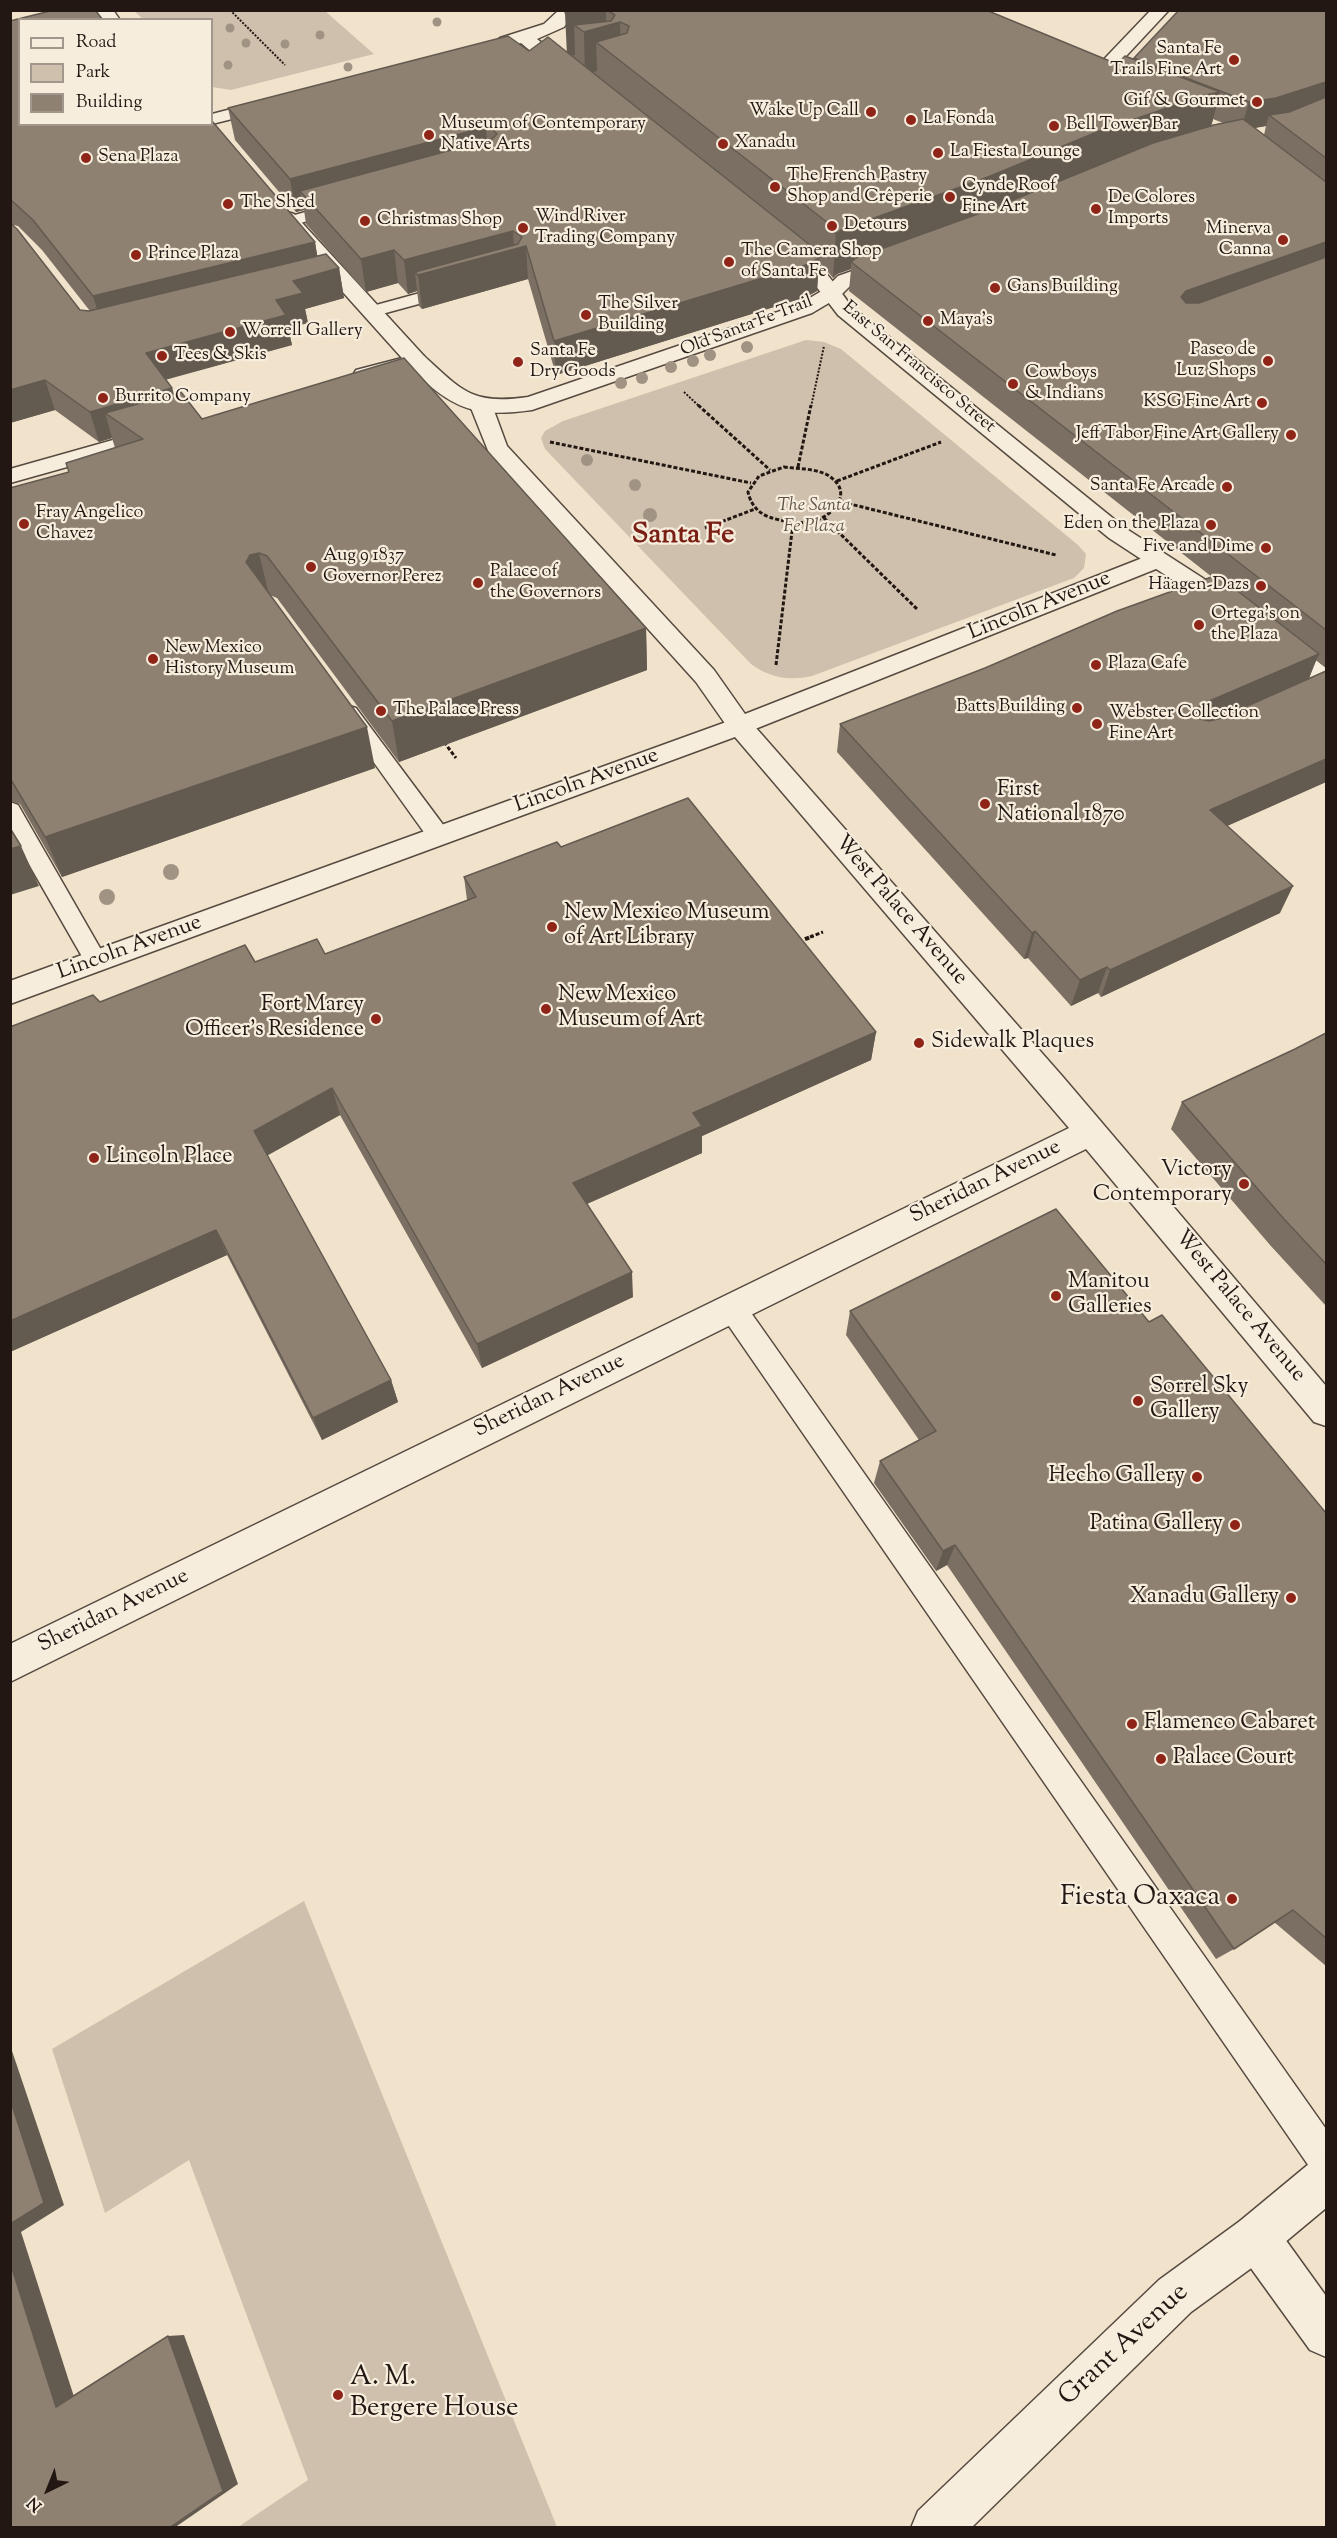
<!DOCTYPE html>
<meta charset="utf-8">
<style>
body{margin:0}
#map{position:relative;width:1337px;height:2538px;overflow:hidden;background:#f1e3cb;font-family:"Sorts Mill Goudy",serif}
canvas{display:block}
.frame{position:absolute;inset:0;border:12px solid #221712;pointer-events:none}
.legend{position:absolute;left:18px;top:18px;width:195px;height:108px;box-sizing:border-box;background:#f6eddd;border:2px solid #a1978c;margin:0;padding:8px 10px;list-style:none;font-size:18px;color:#221712}
.legend li{display:flex;align-items:center;gap:12px;height:30px}
.legend b{width:30px;border:2px solid #a1978c}
.north{position:absolute;left:18px;top:2460px;width:60px;height:60px;-webkit-text-stroke:4px #f6eddd;paint-order:stroke;rotate:223deg;font-size:16px;font-weight:700;line-height:24px;text-align:center;color:#221712}
.north::after{content:'';display:block;margin:auto;width:21px;height:27px;background:#221712;clip-path:polygon(50% 0,100% 100%,50% 72%,0 100%)}
</style>
<div id="map">
<canvas width="1337" height="2538"></canvas>
<div class="frame"></div>
<ul class="legend">
<li><b style="height:8px;background:#f6eddd"></b>Road</li>
<li><b style="height:16px;background:#cec0ac"></b>Park</li>
<li><b style="height:16px;background:#8e8172"></b>Building</li>
</ul>
<div class="north">N</div>
</div>
<script>
const context = document.querySelector('canvas').getContext('2d');
context.lineJoin = 'round';
function paint(path, color) { context.fillStyle = color; context.fill(path, 'evenodd'); }
function stroke(path, color, width, dash) { context.strokeStyle = color; context.lineWidth = width; context.lineCap = dash ? 'butt' : 'round'; context.setLineDash(dash || []); context.stroke(path); }
function write(font, color, halo, rows, align = 'center') {
  context.font = font + ' "Sorts Mill Goudy",serif'; context.lineWidth = 4.5; context.setLineDash([]); context.textBaseline = 'middle'; context.strokeStyle = halo; context.fillStyle = color; for (const [text, x, y, turn = 0] of rows) {
    context.save(); context.translate(x, y); context.rotate((+turn || 0) * Math.PI / 180); context.textAlign = isNaN(turn) ? turn : align; if (halo) context.strokeText(text, 0, 0); context.fillText(text, 0, 0); context.restore();
  }
}
const green = new Path2D(`
 M134,11H325L374,54L231,90L212,87V20L143,19Z
 M806,340L824,342L841,349L1078,545L1086,554L1084,568L1074,578L812,676C789,681 770,678 751,664L545,449L541,438L545,431L563,421Z
 M304,1901L557,2527H238L308,2480L189,2160L105,2213L52,2049Z`);
const pathFar2 = new Path2D(`
 M230,10L285,65
 M684,392L700,407
 M811,407L824,346`);
const pathFar1 = new Path2D(`
 M698,405L770,470
 M550,442L751,483
 M784,467C799,469 821,468 833,479C851,494 834,514 817,520C805,524 792,523 780,520C764,517 752,510 748,492L759,476Z
 M798,467L811,405
 M837,481L941,442
 M842,502L1056,555
 M824,518L918,610
 M705,528L755,509
 M776,665L793,523
 M444,742L456,758
 M810,937L823,932`);
const path = new Path2D(`
 M798,942L813,936`);
const service = new Path2D(`
 M341,202L347,204L349,207L347,210L290,226L282,221L284,218Z
 M453,284L461,289L459,293L371,317L365,316L362,312L365,308Z
 M349,706L356,708L447,830L450,836L447,842L439,844L431,842L342,718L338,713L342,708Z
 M10,802L18,805L104,955L108,961L104,967L96,970L88,967L10,831Z
 M732,1296L742,1300L1326,2129V2177L1313,2172L722,1316L718,1308L722,1300Z`);
const pedestrian = new Path2D(`
 M482,401L490,403L493,408L507,446L714,670L745,714L1150,555L1158,553L1166,555L1170,560L1166,565L740,735L731,732L696,682L489,453L471,408L474,403Z`);
const minor = new Path2D(`
 M1151,10H1169L1100,84H1088L1085,80L1088,76Z
 M892,257L899,259L902,263L899,267L852,284L839,297L812,313L532,410C488,416 462,414 428,384C420,377 411,370 405,361L408,356L416,355L424,356C463,392 473,405 528,397L798,305L825,289L838,276Z
 M740,717L749,720L1063,1077L1326,1386V1426L1314,1422L1086,1149L10,1682V1644L1069,1128L735,737L10,1004V981Z
 M1256,2214L1272,2221L1326,2296V2357L1310,2350L1240,2253L1233,2237L1240,2221Z`);
const tertiary = new Path2D(`
 M96,10H113L120,20H103Z
 M559,10H576L564,27L537,39L575,70L578,74L575,78H563L521,43L506,47L500,46L497,42L500,38L544,24Z
 M274,98L280,99L283,103L280,107L212,124V114Z
 M287,212L294,214L424,356L427,361L424,366L364,381L356,380L353,375L356,370L402,358L280,222L277,218L280,214Z
 M785,242C812,249 836,286 852,307L1125,528L1243,604L1246,609L1243,614L1234,617L1225,614L1109,538L838,315L809,277L778,252L775,248L778,244Z
 M159,427L167,429L170,434L167,439L10,483V469Z
 M1277,634L1286,636L1326,668V689L1317,687L1268,648L1264,642L1268,636Z
 M1326,2157V2208L1272,2253L1191,2312L971,2528H911L918,2511L1159,2280L1240,2221L1310,2163Z`);
const trees = [
 [437,22,4.5],
 [230,28,4.5],
 [320,35,4.5],
 [246,43,4.5],
 [285,44,4.5],
 [228,65,4.5],
 [348,67,4.5],
 [747,347,6],
 [710,355,6],
 [693,361,6],
 [671,367,6],
 [642,378,6],
 [621,383,6],
 [587,460,6],
 [635,485,6],
 [650,515,7],
 [171,872,8],
 [107,897,8]
];
const wall = new Path2D(`
 M570,10H986L1117,64L1326,10V668L1316,660L1309,679L1326,782L1227,826L1280,913L1101,997L1098,993L1071,1006L1028,958L1024,959L837,752L840,724L985,668L1212,577L849,291L851,269L837,274L833,278L824,267L819,263L817,291L806,297L556,375L528,279L422,309L419,306L417,291L408,294L398,283L366,292L306,224L304,210L296,212L235,140L228,108L529,51L567,53ZM1213,119L1223,123L1211,125ZM1266,126L1264,135L1255,128Z
 M20,20L315,242L317,256L339,268L344,298L305,309L308,323L288,328L292,345L166,379L172,388L174,394L202,419L646,628L647,670L399,762L277,598L270,595L375,768L62,877L20,804L10,801V488L69,472L115,448L112,438L99,442L55,410L10,423V21ZM13,225L18,226L42,250L90,311L80,310Z
 M561,847L876,1032L871,1060L702,1136V1153L587,1204L633,1297L482,1368L340,1115L267,1155L391,1380L398,1402L322,1440L227,1255L10,1352V1027L255,962L325,954L467,900L464,877Z
 M1326,1033V1306L1270,1245L1171,1129L1182,1102L1295,1049Z
 M850,1311L1149,1322L1326,1513V1966L1274,1922L1234,1949L1216,1959L947,1565L936,1571L874,1483L880,1461L919,1440L846,1335Z`);
const shadedWall = new Path2D(`
 M597,10H606V26L620,22L621,62L596,42L597,71L585,75L584,32L574,25L575,55L567,56L565,13Z
 M1326,82V106L1269,115L1266,126L1241,130L1249,102Z
 M1220,92L1209,135L851,262V269L837,274L833,278L836,234L841,230L1097,132L1205,95Z
 M486,127L488,160L300,191L304,210L296,212L290,179Z
 M513,231L514,249L526,246L528,279L422,309L418,275L415,272L417,291L408,294L404,260Z
 M315,242L320,272L102,325L93,296Z
 M1326,242V264L1174,325L1181,297L1186,291Z
 M394,250L398,283L366,292L361,259Z
 M819,258L817,291L806,297L556,375L554,341Z
 M339,268L344,298L305,309L308,323L288,328L292,345L154,383L146,353L276,300L293,281Z
 M45,380L55,410L10,423V390Z
 M172,388L180,418L105,413L112,438L99,442L90,412Z
 M259,553L269,595L246,562L250,555Z
 M646,628L647,670L399,762L392,721Z
 M1319,654L1307,682L1186,741L1196,713L1200,705Z
 M367,727L375,768L62,877L45,837Z
 M1326,759V782L1200,838L1210,810Z
 M21,846L39,886L10,895V849Z
 M1293,886L1280,913L1101,997L1110,970Z
 M1035,931L1028,958L1024,959L1032,933Z
 M1107,967L1098,993L1071,1006L1080,980Z
 M876,1032L871,1060L702,1136V1153L575,1209L573,1183L693,1113Z
 M332,1088L340,1115L263,1158L254,1131Z
 M216,1230L227,1255L10,1352V1321Z
 M632,1272L633,1297L482,1368L477,1344Z
 M391,1380L398,1402L322,1440L313,1418Z
 M955,1545L947,1565L936,1571L943,1551Z
 M10,2045L64,2205L21,2232L76,2403L56,2407L10,2262Z
 M184,2335L238,2484L174,2528H169L168,2336Z`);
const building = new Path2D(`
 M54,10H95L103,20H20V124H212V121L315,242L93,296L33,220L10,199V21Z
 M570,10H597L565,13Z
 M607,10H986L1117,64L1125,56L1220,92L1205,95L1097,132L988,177L841,230L836,234L828,223L596,42L627,33L629,26L620,22L584,32L574,25L611,21L615,15Z
 M1179,10H1326V82L1276,98L1249,102L1134,58Z
 M508,36L529,51L548,37L810,245L819,258L809,264L554,341L526,246L418,275L415,272L518,244L522,237L513,231L404,260L394,250L361,259L300,191L492,139L497,134L493,130L486,127L290,179L228,108Z
 M1326,97V158L1269,115L1289,112Z
 M1243,119L1326,182V242L1186,291L1181,297L1186,303H1199L1326,257V630L851,262L856,258L986,211L1153,143L1214,125Z
 M10,223L17,229L80,310L89,311L326,254L339,268L293,281L303,293L276,300L286,315L146,353L172,388L90,412L45,380L10,390Z
 M404,358L646,628L392,721L267,556L259,553L250,555L246,562L367,727L45,837L10,778V488L69,472L66,463L143,439L105,413L181,392L202,419Z
 M1217,575L1319,654L1200,705L1196,713L1200,719L1209,721L1218,719L1326,671V759L1210,810L1293,886L1110,970L1107,967L1080,980L1035,931L1032,933L840,724L985,668L1117,611Z
 M688,798L876,1032L693,1113L702,1126L573,1183L632,1272L477,1344L332,1088L254,1131L391,1380L313,1418L216,1230L10,1321V1027L93,995L100,1002L245,945L255,962L317,939L325,954L476,897L464,877L557,842L561,847Z
 M10,828L21,846L10,849Z
 M1326,1033V1264L1284,1219L1182,1102L1295,1049Z
 M1056,1209L1149,1322L1162,1315L1326,1513V1938L1293,1910L1234,1949L955,1545L943,1551L880,1461L936,1431L850,1311Z
 M10,2099L44,2203L10,2224Z
 M10,2262L56,2407L168,2336L223,2491L169,2528H10Z`);
const markers = [
 [1234,60,6,"#8f2418"],
 [1257,102,6,"#8f2418"],
 [871,112,6,"#8f2418"],
 [911,120,6,"#8f2418"],
 [1054,126,6,"#8f2418"],
 [429,135,6,"#8f2418"],
 [723,144,6,"#8f2418"],
 [938,153,6,"#8f2418"],
 [86,158,6,"#8f2418"],
 [775,187,6,"#8f2418"],
 [950,197,6,"#8f2418"],
 [228,204,6,"#8f2418"],
 [1096,209,6,"#8f2418"],
 [365,221,6,"#8f2418"],
 [832,226,6,"#8f2418"],
 [523,228,6,"#8f2418"],
 [1283,240,6,"#8f2418"],
 [136,255,6,"#8f2418"],
 [729,262,6,"#8f2418"],
 [995,288,6,"#8f2418"],
 [586,315,6,"#8f2418"],
 [928,321,6,"#8f2418"],
 [230,332,6,"#8f2418"],
 [162,356,6,"#8f2418"],
 [1268,361,6,"#8f2418"],
 [518,362,6,"#8f2418"],
 [1013,384,6,"#8f2418"],
 [103,398,6,"#8f2418"],
 [1262,403,6,"#8f2418"],
 [1291,435,6,"#8f2418"],
 [1227,487,6,"#8f2418"],
 [24,524,6,"#8f2418"],
 [1211,525,6,"#8f2418"],
 [1266,548,6,"#8f2418"],
 [311,567,6,"#8f2418"],
 [478,583,6,"#8f2418"],
 [1261,586,6,"#8f2418"],
 [1199,625,6,"#8f2418"],
 [153,659,6,"#8f2418"],
 [1096,665,6,"#8f2418"],
 [1077,708,6,"#8f2418"],
 [381,711,6,"#8f2418"],
 [1097,724,6,"#8f2418"],
 [985,804,6,"#8f2418"],
 [552,927,6,"#8f2418"],
 [546,1009,6,"#8f2418"],
 [376,1019,6,"#8f2418"],
 [919,1043,6,"#8f2418"],
 [94,1158,6,"#8f2418"],
 [1244,1184,6,"#8f2418"],
 [1056,1296,6,"#8f2418"],
 [1138,1401,6,"#8f2418"],
 [1197,1477,6,"#8f2418"],
 [1235,1525,6,"#8f2418"],
 [1291,1598,6,"#8f2418"],
 [1132,1724,6,"#8f2418"],
 [1161,1759,6,"#8f2418"],
 [1232,1899,6,"#8f2418"],
 [338,2395,6,"#8f2418"]
];
const farPoinames = [
 ["Santa Fe",1222,50,"right"],
 ["Trails Fine Art",1222,71,"right"],
 ["Gif & Gourmet",1245,102,"right"],
 ["Wake Up Call",859,112,"right"],
 ["La Fonda",923,120],
 ["Museum of Contemporary",441,125],
 ["Native Arts",441,146],
 ["Bell Tower Bar",1066,126],
 ["Xanadu",735,144],
 ["La Fiesta Lounge",950,153],
 ["Sena Plaza",98,158],
 ["The French Pastry",787,177],
 ["Shop and Crêperie",787,198],
 ["Cynde Roof",962,187],
 ["Fine Art",962,208],
 ["De Colores",1108,199],
 ["Imports",1108,220],
 ["The Shed",240,204],
 ["Wind River",535,218],
 ["Trading Company",535,239],
 ["Christmas Shop",377,221],
 ["Detours",844,226],
 ["Minerva",1271,230,"right"],
 ["Canna",1271,251,"right"],
 ["The Camera Shop",741,252],
 ["of Santa Fe",741,273],
 ["Prince Plaza",148,255],
 ["Gans Building",1007,288],
 ["The Silver",598,305],
 ["Building",598,326],
 ["Maya's",940,321],
 ["Worrell Gallery",242,332],
 ["Paseo de",1256,351,"right"],
 ["Luz Shops",1256,372,"right"],
 ["Santa Fe",530,352],
 ["Dry Goods",530,373],
 ["Tees & Skis",174,356],
 ["Cowboys",1025,374],
 ["& Indians",1025,395],
 ["Burrito Company",115,398],
 ["KSG Fine Art",1250,403,"right"],
 ["Jeff Tabor Fine Art Gallery",1279,435,"right"],
 ["Santa Fe Arcade",1215,487,"right"],
 ["Fray Angelico",36,514],
 ["Chavez",36,535],
 ["Eden on the Plaza",1199,525,"right"],
 ["Five and Dime",1254,548,"right"],
 ["Aug 9 1837",323,557],
 ["Governor Perez",323,578],
 ["Palace of",490,573],
 ["the Governors",490,594],
 ["Häagen-Dazs",1249,586,"right"],
 ["Ortega's on",1211,615],
 ["the Plaza",1211,636],
 ["New Mexico",165,649],
 ["History Museum",165,670],
 ["Plaza Cafe",1108,665],
 ["Batts Building",1065,708,"right"],
 ["The Palace Press",393,711],
 ["Webster Collection",1109,714],
 ["Fine Art",1109,735]
];
const farStreetnames = [
 ["Old Santa Fe Trail",747,327,-21],
 ["East San Francisco Street",918,368,40]
];
const farParknames = [
 ["The Santa",814,507],
 ["Fe Plaza",814,528]
];
const streetNames = [
 ["Lincoln Avenue",1040,607,-22],
 ["Lincoln Avenue",587,782,-20],
 ["West Palace Avenue",900,911,49],
 ["Lincoln Avenue",130,949,-20],
 ["Sheridan Avenue",986,1183,-26],
 ["West Palace Avenue",1239,1307,50],
 ["Sheridan Avenue",550,1397,-26],
 ["Sheridan Avenue",114,1612,-26]
];
const poiNames = [
 ["First",997,791],
 ["National 1870",997,816],
 ["New Mexico Museum",564,914],
 ["of Art Library",564,939],
 ["New Mexico",558,996],
 ["Museum of Art",558,1021],
 ["Fort Marcy",364,1006,"right"],
 ["Officer's Residence",364,1031,"right"],
 ["Sidewalk Plaques",931,1043],
 ["Lincoln Place",106,1158],
 ["Victory",1232,1171,"right"],
 ["Contemporary",1232,1196,"right"],
 ["Manitou",1068,1283],
 ["Galleries",1068,1308],
 ["Sorrel Sky",1150,1388],
 ["Gallery",1150,1413],
 ["Hecho Gallery",1185,1477,"right"],
 ["Patina Gallery",1223,1525,"right"],
 ["Xanadu Gallery",1279,1598,"right"],
 ["Flamenco Cabaret",1144,1724],
 ["Palace Court",1173,1759]
];
const nearPoinames = [
 ["Fiesta Oaxaca",1220,1899],
 ["A. M.",350,2379,"left"],
 ["Bergere House",350,2410,"left"]
];
const nearStreetnames = [
 ["Grant Avenue",1125,2346,-43]
];
const farTownnames = [
 ["Santa Fe",683,537]
];
paint(green, '#cec0ac');
stroke(service, '#564a40', 3);
stroke(pedestrian, '#564a40', 3);
stroke(minor, '#564a40', 3);
stroke(tertiary, '#564a40', 3);
stroke(pathFar2, '#221712', 2, [2, 1.5]);
stroke(pathFar1, '#221712', 3, [4, 2]);
stroke(path, '#221712', 4, [4.5, 3]);
paint(service, '#f6eddd');
paint(pedestrian, '#f6eddd');
paint(minor, '#f6eddd');
paint(tertiary, '#f6eddd');
context.fillStyle = '#a09383';
for (const [x, y, r] of trees) { context.beginPath(); context.arc(x, y, r, 0, 2 * Math.PI); context.fill(); }
paint(wall, '#7a6f62');
paint(shadedWall, '#635a50');
paint(building, '#8e8172');
stroke(building, '#635a50', 1.5);
for (const [x, y, r, color] of markers) { const dot = new Path2D(); dot.arc(x, y, r, 0, 2 * Math.PI); context.fillStyle = color; context.fill(dot); stroke(dot, '#f6eddd', 2); }
write('18px', '#221712', '#f6eddd', farPoinames, 'left');
write('18px', '#221712', '#f6eddd', farStreetnames);
write('italic 18px', '#5e5248', '#f6eddd', farParknames);
write('22px', '#221712', '#f6eddd', streetNames);
write('22px', '#221712', '#f6eddd', poiNames, 'left');
write('27px', '#221712', '#f6eddd', nearPoinames, 'right');
write('27px', '#221712', '#f6eddd', nearStreetnames);
write('bold 28px', '#7a1f14', '#f6eddd', farTownnames);
</script>
